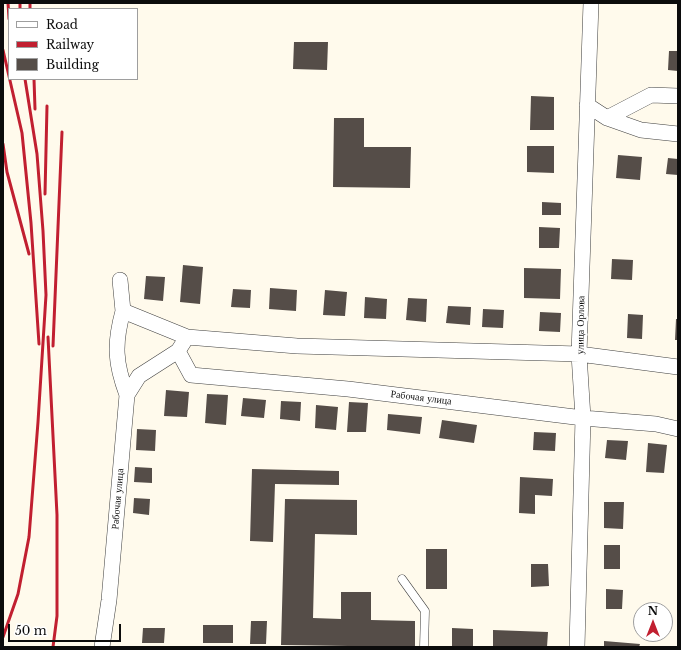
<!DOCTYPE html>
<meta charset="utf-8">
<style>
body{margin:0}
#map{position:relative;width:681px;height:650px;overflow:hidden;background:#fffaec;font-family:"Libre Baskerville",serif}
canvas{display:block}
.frame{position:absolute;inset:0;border:4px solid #0c0c0c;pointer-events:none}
.legend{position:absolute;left:8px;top:8px;width:130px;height:72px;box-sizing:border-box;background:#fff;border:1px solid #9e9e9e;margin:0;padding:5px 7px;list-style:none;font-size:12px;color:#0c0c0c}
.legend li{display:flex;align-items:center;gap:8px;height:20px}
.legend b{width:20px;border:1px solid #9e9e9e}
.north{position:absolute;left:633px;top:602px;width:40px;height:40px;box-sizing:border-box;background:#fff;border:1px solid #9e9e9e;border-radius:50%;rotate:0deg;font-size:11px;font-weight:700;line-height:16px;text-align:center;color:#0c0c0c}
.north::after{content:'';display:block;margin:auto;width:14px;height:18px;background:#c11f30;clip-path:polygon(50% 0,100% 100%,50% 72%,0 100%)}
.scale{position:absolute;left:8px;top:624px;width:113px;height:18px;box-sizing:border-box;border:2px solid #0c0c0c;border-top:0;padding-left:5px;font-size:12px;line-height:14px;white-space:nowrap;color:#0c0c0c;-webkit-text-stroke:3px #fff;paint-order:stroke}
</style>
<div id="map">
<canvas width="681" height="650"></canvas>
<div class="frame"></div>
<ul class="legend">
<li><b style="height:5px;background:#fff"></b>Road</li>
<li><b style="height:5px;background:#c11f30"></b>Railway</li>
<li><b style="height:11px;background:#554d48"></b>Building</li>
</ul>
<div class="north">N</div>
<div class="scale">50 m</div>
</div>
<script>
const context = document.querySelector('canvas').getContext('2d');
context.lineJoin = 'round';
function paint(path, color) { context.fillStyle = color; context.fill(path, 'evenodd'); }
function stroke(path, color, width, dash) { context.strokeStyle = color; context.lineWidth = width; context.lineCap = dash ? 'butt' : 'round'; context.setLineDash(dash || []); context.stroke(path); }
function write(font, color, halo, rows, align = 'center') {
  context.font = font + ' "Libre Baskerville",serif'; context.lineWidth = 4; context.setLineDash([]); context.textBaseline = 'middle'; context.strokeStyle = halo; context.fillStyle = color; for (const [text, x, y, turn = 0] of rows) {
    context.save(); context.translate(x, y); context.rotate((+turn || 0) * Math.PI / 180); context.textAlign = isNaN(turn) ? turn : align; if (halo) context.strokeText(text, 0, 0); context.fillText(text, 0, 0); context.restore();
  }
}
const building = new Path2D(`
 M294,42H328L327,70L293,69Z
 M669,51H678V71L668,70Z
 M531,96L554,97V130H530Z
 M334,118H364V147H411L410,188L333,187Z
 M527,146H554V173L527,172Z
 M618,155L642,157L640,180L616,178Z
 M668,158L678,159V175L666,174Z
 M542,202L561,203V215H542Z
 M539,227L560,228L559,248H539Z
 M612,259L633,260L632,280L611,279Z
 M183,265L203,267L200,304L180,302Z
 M524,268L561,269L560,299L524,298Z
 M146,276L165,277L163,301L144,299Z
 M270,288L297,290L296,311L269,309Z
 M233,289L251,290L250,308L231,307Z
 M325,290L347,292L345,316L323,315Z
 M365,297L387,299L386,319L364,318Z
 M408,298L427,299L426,322L406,320Z
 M448,306L471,307L470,325L446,323Z
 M483,309L504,310L503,328L482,327Z
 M540,312L561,313L560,332L539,331Z
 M628,314L643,315L642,339L627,338Z
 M676,319H678V340H675Z
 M166,390L189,392L187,417L164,416Z
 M207,394L228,395L226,425L205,423Z
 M243,398L266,400L264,418L241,416Z
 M281,401L301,402L300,421L280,419Z
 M349,402L368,403L366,432H347Z
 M316,405L338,407L336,430L315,428Z
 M388,414L422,417L420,434L387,430Z
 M442,420L477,425L474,443L439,438Z
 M137,429L156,430L155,451L136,450Z
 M534,432L556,433L555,451L533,450Z
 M607,440L628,441L626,460L605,458Z
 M648,443L667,445L664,473L646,472Z
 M135,467L152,468V483L134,482Z
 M252,469L339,471V485L275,484L273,542L250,541Z
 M520,477L553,479L552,496L535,495V514L519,513Z
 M134,498L150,499L149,515L133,513Z
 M285,499L357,500V535L315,534L313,618L341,619V592H371V620L415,621V647L281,645Z
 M604,502H624L623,529L604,528Z
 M604,545H620V569H604Z
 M426,549H447V589H426Z
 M531,564H548L549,586L531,587Z
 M606,589L623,590L622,609H606Z
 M251,621H267L266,644H250Z
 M203,625H233V643H203Z
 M143,628H165L164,643H142Z
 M452,628L473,629V647H452Z
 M493,630L548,632L547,647H493Z
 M604,641L640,644L639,647H604Z`);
const lane = new Path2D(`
 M402,579L425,611L424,647`);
const street = new Path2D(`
 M587,105L607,118L641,130L678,134
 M607,118L651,95L678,96
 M120,280L123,311
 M178,351L187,337L297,346L579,354L678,367
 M127,395C115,363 114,344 123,311L187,337
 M102,647L109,600L127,395L139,376L178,351L191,375L348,389L583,418L656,424L678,429
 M577,647L583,418L579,354L591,3`);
const rail = new Path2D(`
 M8,3L9,19
 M20,3V9
 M30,3V9
 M3,50L22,133L31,223L39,344
 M34,79L35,109
 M3,144L7,172L29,254
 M45,194L47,106
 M48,337L57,515V616L53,647
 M53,346L62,132
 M3,637L18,594L29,537L38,422L46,295L43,231L37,154L25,79`);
const streetNames = [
 ["улица Орлова",581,325,-89],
 ["Рабочая улица",421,398,7],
 ["Рабочая улица",118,499,-85]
];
paint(building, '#554d48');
stroke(lane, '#3f3f3f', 9);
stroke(street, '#3f3f3f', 16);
stroke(lane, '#fff', 8);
stroke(street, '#fff', 15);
stroke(rail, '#c11f30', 3);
write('10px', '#0c0c0c', '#fff', streetNames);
</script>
